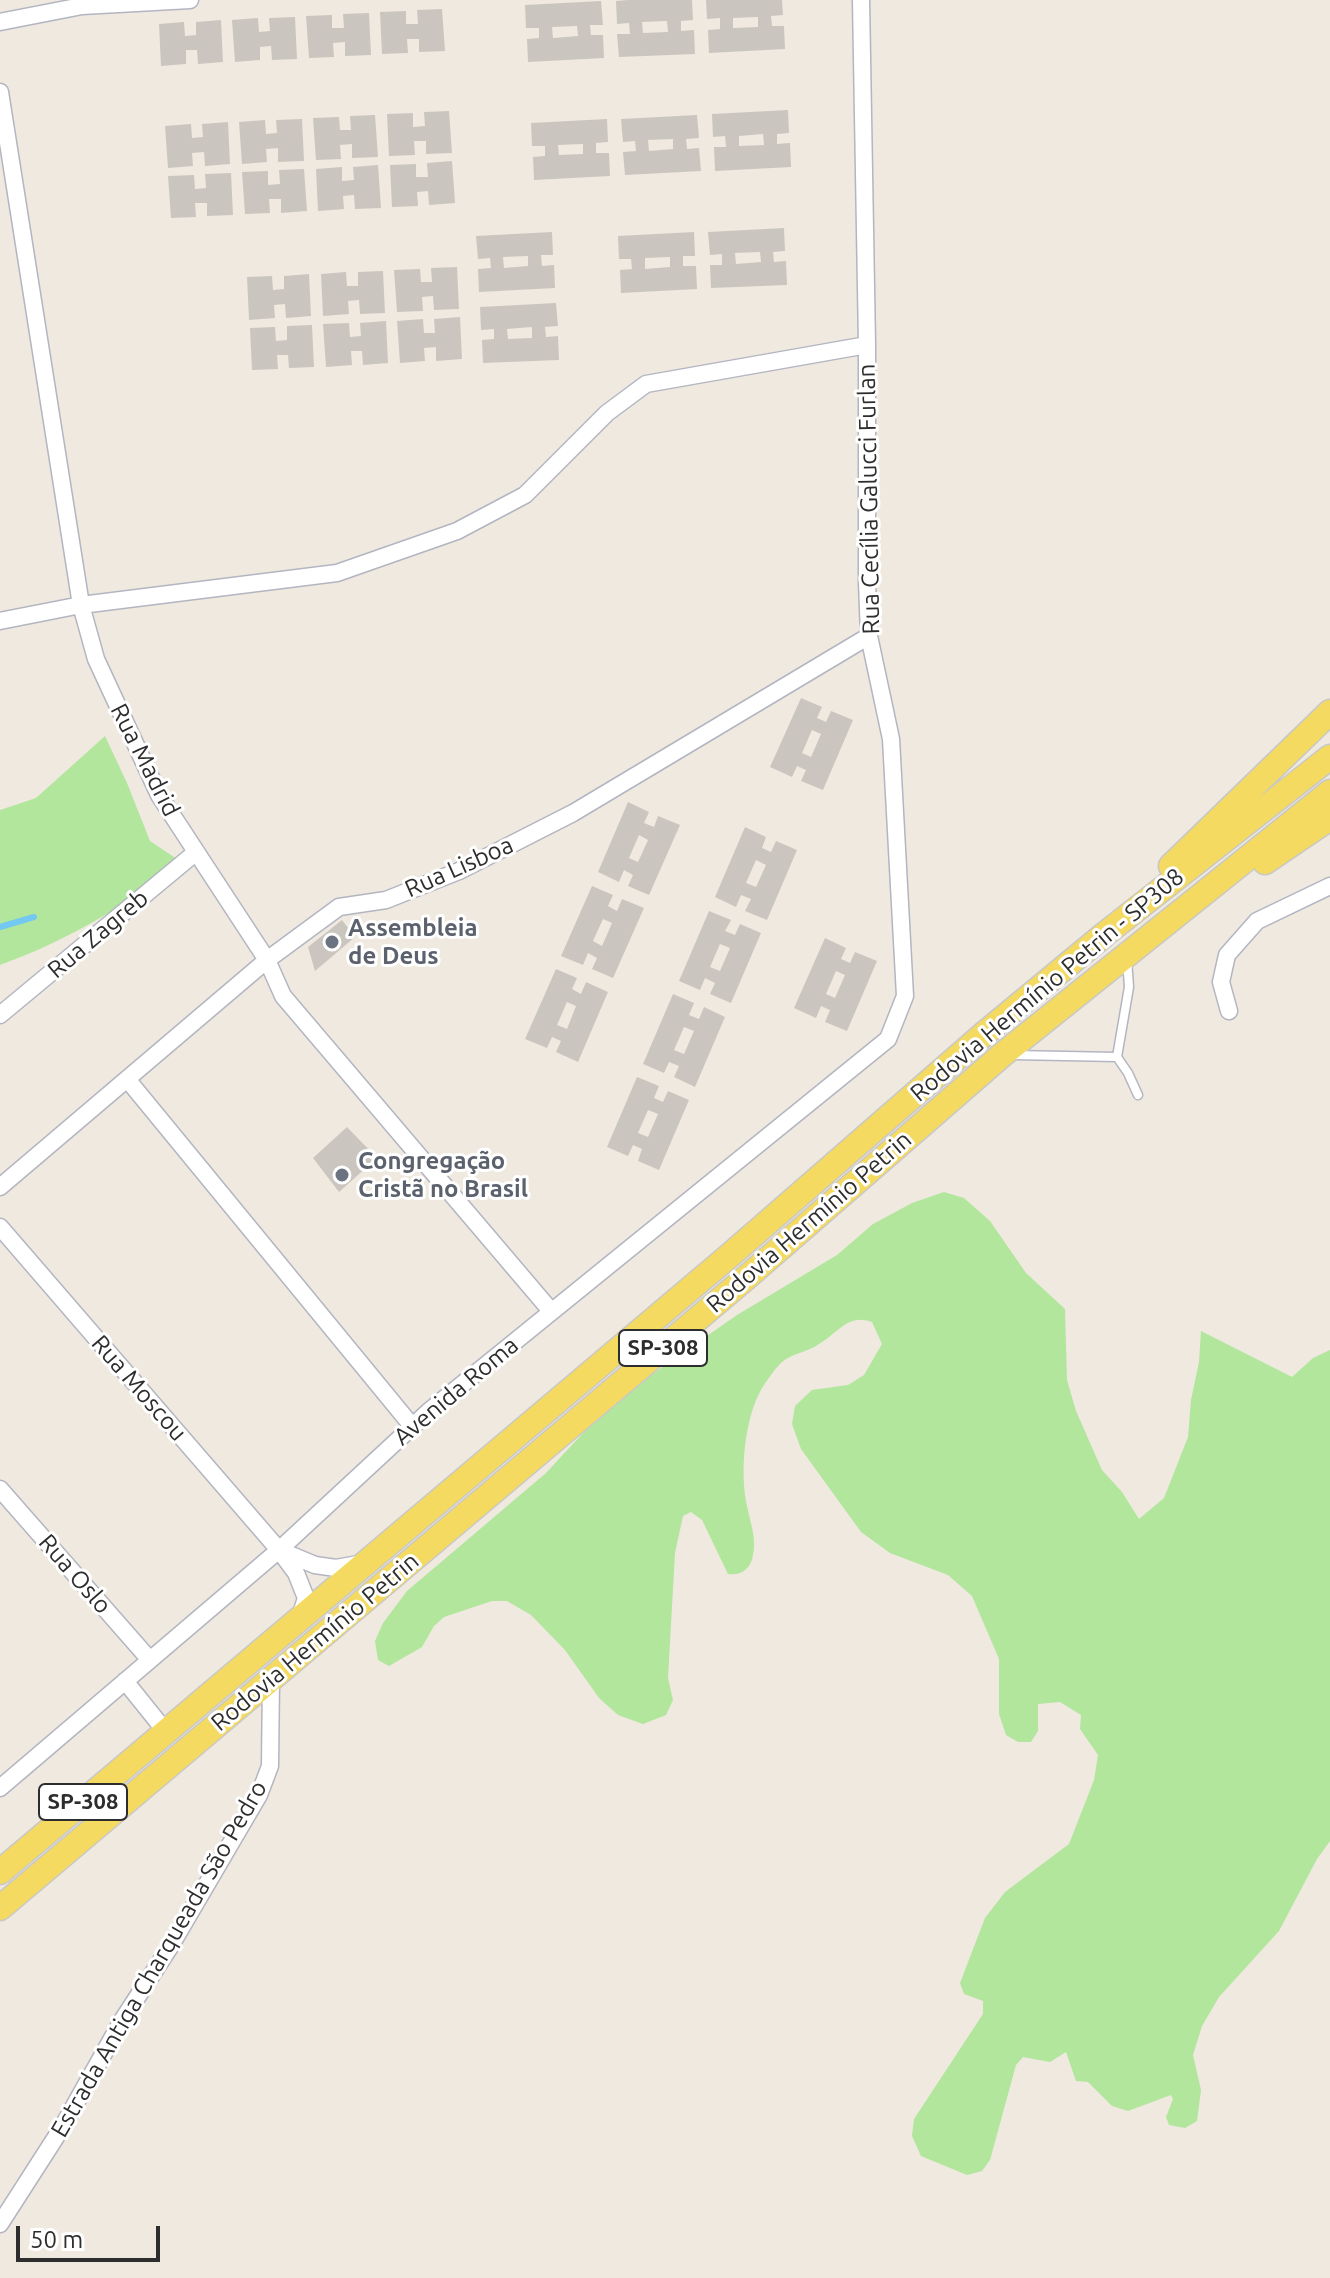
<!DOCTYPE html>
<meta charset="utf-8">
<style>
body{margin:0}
#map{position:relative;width:1330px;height:2278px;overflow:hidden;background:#efe9e0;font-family:Ubuntu,sans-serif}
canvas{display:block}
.scale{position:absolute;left:16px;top:2226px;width:144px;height:36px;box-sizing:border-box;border:4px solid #2d2d2d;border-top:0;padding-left:10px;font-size:24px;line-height:28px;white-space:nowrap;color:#2d2d2d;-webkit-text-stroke:6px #fff;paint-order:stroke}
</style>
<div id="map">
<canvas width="1330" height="2278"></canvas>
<div class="scale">50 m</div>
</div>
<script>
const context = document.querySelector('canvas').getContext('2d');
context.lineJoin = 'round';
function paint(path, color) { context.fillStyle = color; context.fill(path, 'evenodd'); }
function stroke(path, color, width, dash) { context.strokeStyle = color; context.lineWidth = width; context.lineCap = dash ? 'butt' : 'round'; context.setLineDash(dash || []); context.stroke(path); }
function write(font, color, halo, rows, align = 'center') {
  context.font = font + ' Ubuntu,sans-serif'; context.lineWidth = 6; context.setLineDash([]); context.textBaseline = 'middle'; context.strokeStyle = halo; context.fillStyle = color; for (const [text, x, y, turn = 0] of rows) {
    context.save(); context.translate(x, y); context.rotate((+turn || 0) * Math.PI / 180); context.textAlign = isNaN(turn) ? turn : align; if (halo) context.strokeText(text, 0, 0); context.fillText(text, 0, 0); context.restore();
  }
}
const green = new Path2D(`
 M105,736L127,783L150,841L177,859C166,869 156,881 145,889C101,920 50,947 0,965V810L36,798Z
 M944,1192L964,1198L990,1221L1026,1273L1065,1309L1067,1380L1076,1411L1102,1470L1122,1492L1139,1519L1164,1498L1188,1437L1191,1400L1199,1362L1201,1331L1292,1377L1313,1358L1330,1350V1841L1317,1859L1279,1931L1219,1997L1202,2026L1193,2055L1201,2090L1197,2121L1185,2128L1169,2125L1166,2117L1173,2099L1171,2095L1128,2111L1112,2106L1088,2082L1076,2081L1066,2052L1050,2062L1023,2057L1016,2065L990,2160L982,2171L967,2175L921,2156L912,2136L914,2119L983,2014V2001L964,1994L960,1983L985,1918L1005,1892L1069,1844L1094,1780L1098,1755L1080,1729L1081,1715L1060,1702L1038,1704V1731L1031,1742H1018L1006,1735L999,1714V1659L972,1596L948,1575L890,1553L861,1532L801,1449L792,1424L795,1406L812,1390L848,1385L864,1375L882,1344L872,1322C848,1313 838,1333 819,1344C809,1351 796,1353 786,1359C778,1364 771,1375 766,1382C745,1411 740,1467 746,1501C749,1519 757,1537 753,1555C751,1568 742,1576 728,1574L702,1520L691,1512L683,1516L675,1553L668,1678L673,1700L666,1715L643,1724L618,1715L599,1698L565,1650L531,1615L507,1601H492L444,1617L434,1626L422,1647L389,1666L378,1660L375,1641L383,1623L407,1591L546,1473L583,1433L641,1382L737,1315L837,1255L873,1224L912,1203Z`);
const stream = new Path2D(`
 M0,927L34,917`);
const building = new Path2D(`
 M628,0H692L693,20L681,21V31L694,30L695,54L619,57L617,34H630L629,23L617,24L616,1ZM667,21L668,32L643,33L642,22Z
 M706,0H782L783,15L771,16L772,26H784L785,49L709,53L708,30L720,29V18L707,19ZM758,17V27L733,28V18Z
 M601,1L603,25H590L591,35H603L604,58L528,62L527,39L539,38V28H526L525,5ZM577,26L578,36L553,38L552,27Z
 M442,9L445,51L419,52V39H407L408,53L382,54L380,12L406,11V24H418L417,10Z
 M369,13L371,55L345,56V42L333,43L334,57L309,58L306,16L332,15V28H344L343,14Z
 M295,17L297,59L272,60L271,46L260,47V60L235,62L232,20L258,18L259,32L270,31L269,18Z
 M221,20L223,62L198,64L197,50H186V64L161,66L159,24L184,22L185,36L196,35V22Z
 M788,110L789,133L777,134V144L790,143L791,167L715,171L714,147H726L725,136L713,137L712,114ZM763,134L764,145L739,146V136Z
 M449,111L452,153L426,154V141H414L415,155L389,156L387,114L413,113V127L425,126L424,112Z
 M375,115L378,157L352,158V144L340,145L341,159L316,160L313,118L339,117L340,130H351L350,116Z
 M697,115L699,138L686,139L687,149L699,148L701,171L625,175L623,152L636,151L635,141L623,142L621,119ZM673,139V149L649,151L648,140Z
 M302,119L304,161L278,162V148L266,149L267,162L242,164L239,122L265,120L266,134L277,133L276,120Z
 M607,119L608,142L596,143V153H609L610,176L534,180L533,157L545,156V146H532L531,123ZM583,144V154L559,155L558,145Z
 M228,122L230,164L205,166L204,152L192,153L193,166L168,168L165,126L191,124L192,138L203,137L202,124Z
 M452,161L455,203L429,205L428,191L417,192L418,206L392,207L390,165L416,164V177H428L427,163Z
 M378,165L381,208L355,209L354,195L343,196L344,209L318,211L316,169L342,167V181L354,180L353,167Z
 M304,169L307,211L281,213V199H269L270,213L245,214L242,172L268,171V185L280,184L279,170Z
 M231,173L233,215L207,216V203H195L196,217L171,218L168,176L194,175L195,189L206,188L205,174Z
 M784,228L785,251L773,252L774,262L786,261L787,285L711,288L710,265H722V254L710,255L708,232ZM760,252L761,262L736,264L735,253Z
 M552,232L553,255H541L542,266L554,265L555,288L479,292L478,269L491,268L490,258L478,259L476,236ZM528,256V266L504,268L503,257Z
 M694,232L695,256H683V266H696L697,289L621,293L620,270L632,269L631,259H619L618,236ZM670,257V267L645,269V258Z
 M457,267L459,309L434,310L433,296L422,297L423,311L397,312L394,270L420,269L421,282H432L431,268Z
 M383,271L385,313L360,314L359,300L348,301L349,314L323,316L321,274L346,272L347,286H358V272Z
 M309,274L311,316L286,318L285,304L274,305L275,318L249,320L247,277L272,276L273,290L284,289V276Z
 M556,303L558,326L545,327L546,337L558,336L559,360L483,363L482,340L494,339V329L481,330L480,307ZM532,327V338L508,339L507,329Z
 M460,317L462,359L436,361V347L424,348L425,361L400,363L397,321L423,319L424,333H435L434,319Z
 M386,321L388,363L363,365L362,351H351L352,365L326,367L323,324L349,323L350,337L361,336L360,323Z
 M312,325L314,367L289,368L288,355H277L278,369L252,370L250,328L275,327L276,341L287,340V326Z
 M801,698L822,707L817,718L826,722L831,711L853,720L823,790L801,781L806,770L797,766L792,777L770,767ZM812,730L821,734L811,757L802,753Z
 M628,802L649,812L644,823L654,827L658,816L680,825L649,895L628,886L633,875L624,870L619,882L598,872ZM639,835L648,840L638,862L629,858Z
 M745,827L766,837L762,848L771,852L776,841L797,850L767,920L745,911L751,899L741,895L736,907L715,897ZM756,860L766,865L756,887L746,883Z
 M592,886L613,895L608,906L617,911L622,899L644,908L613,978L592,969L597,958L588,953L583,965L561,956ZM603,919L612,923L602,946L593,941Z
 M709,911L731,920L725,931L735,935L740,924L761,933L731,1003L710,994L715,983L705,978L700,990L679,981ZM720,944L730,948L720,971L710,967Z
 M342,920L355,937L315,971L308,947Z
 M825,938L846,948L841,959L850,963L855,952L877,961L847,1031L825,1022L830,1010L821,1006L816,1018L794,1008ZM836,971L845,975L835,998L826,994Z
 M556,969L577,978L572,989L581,994L586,982L608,992L578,1062L556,1052L561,1041L552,1037L547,1048L525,1039ZM567,1002L576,1006L567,1029L557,1025Z
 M673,994L694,1003L689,1015L699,1019L704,1007L725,1017L695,1087L674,1077L679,1066L669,1062L664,1073L643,1064ZM684,1027L694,1031L684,1054L674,1050Z
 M637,1077L659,1086L654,1098L663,1102L668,1091L689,1100L659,1170L638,1161L642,1149L633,1145L628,1156L607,1147ZM648,1110L658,1114L648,1137L638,1133Z
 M347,1127L377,1158L339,1192L313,1158Z`);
const lane = new Path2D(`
 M1127,959L1129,987L1117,1057L1128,1073L1138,1095
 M1013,1055L1117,1057`);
const street = new Path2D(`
 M0,22L82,6L190,0
 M0,92L81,605L96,659L159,795L267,960L283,996L551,1311
 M0,621L81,605L337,573L457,531L525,495L607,413L646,384L867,345
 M1229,1011L1221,982L1227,955L1257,921L1330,886
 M0,1015L195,853
 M127,1079L412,1426
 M0,1187L267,960L339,907L386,900L459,871L573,813L869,636
 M0,1227L279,1550
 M0,1489L150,1660
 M300,1617L306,1598L296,1573L279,1550L315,1565L336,1568L364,1563
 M125,1681L166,1732
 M0,1788L279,1550L428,1412L888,1039L905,996L891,739L869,636L867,582V345L861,0
 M0,2224L63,2126L123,2019L170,1947L259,1795L270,1766L271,1680`);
const primary = new Path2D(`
 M1265,862L1330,818
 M1171,866L1330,712
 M0,1872L729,1256L984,1034L1105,934L1330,757
 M0,1908L747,1277L1002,1055L1330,792`);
const markers = [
 [332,942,8,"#6b7280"],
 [342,1175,8,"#6b7280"]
];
const shields = [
 [663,1348,88],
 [83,1802,88]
];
const shieldNames = [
 ["SP-308",663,1348],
 ["SP-308",83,1802]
];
const streetNames = [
 ["Rua Cecília Galucci Furlan",869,499,-91],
 ["Rua Madrid",145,760,63],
 ["Rua Lisboa",459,867,-24],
 ["Rua Zagreb",98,934,-40],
 ["Rodovia Hermínio Petrin - SP308",1047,985,-40],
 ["Rodovia Hermínio Petrin",809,1222,-41],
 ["Rua Moscou",139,1388,49],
 ["Avenida Roma",456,1391,-40],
 ["Rua Oslo",75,1574,49],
 ["Rodovia Hermínio Petrin",315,1642,-40],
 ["Estrada Antiga Charqueada São Pedro",159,1959,-60]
];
const worshipNames = [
 ["Assembleia",348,928],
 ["de Deus",348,956],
 ["Congregação",358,1161],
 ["Cristã no Brasil",358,1189]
];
paint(green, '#b1e69c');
stroke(stream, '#72c8f1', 6);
paint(building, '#cac6bf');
stroke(lane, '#b3b5c1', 11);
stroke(street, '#b3b5c1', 19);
stroke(primary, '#c8c8c8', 27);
stroke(lane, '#fff', 8);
stroke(street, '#fff', 16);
stroke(primary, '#f4da60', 24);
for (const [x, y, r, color] of markers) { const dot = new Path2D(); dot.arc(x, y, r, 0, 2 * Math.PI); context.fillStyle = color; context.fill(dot); stroke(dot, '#fff', 3); }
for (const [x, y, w] of shields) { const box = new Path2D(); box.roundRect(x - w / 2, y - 18, w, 36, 6); context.fillStyle = '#fff'; context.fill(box); stroke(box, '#2d2d2d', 2); }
write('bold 22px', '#2d2d2d', null, shieldNames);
write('24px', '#2d2d2d', '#fff', streetNames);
write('bold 24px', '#5b616d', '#fff', worshipNames, 'left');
</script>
